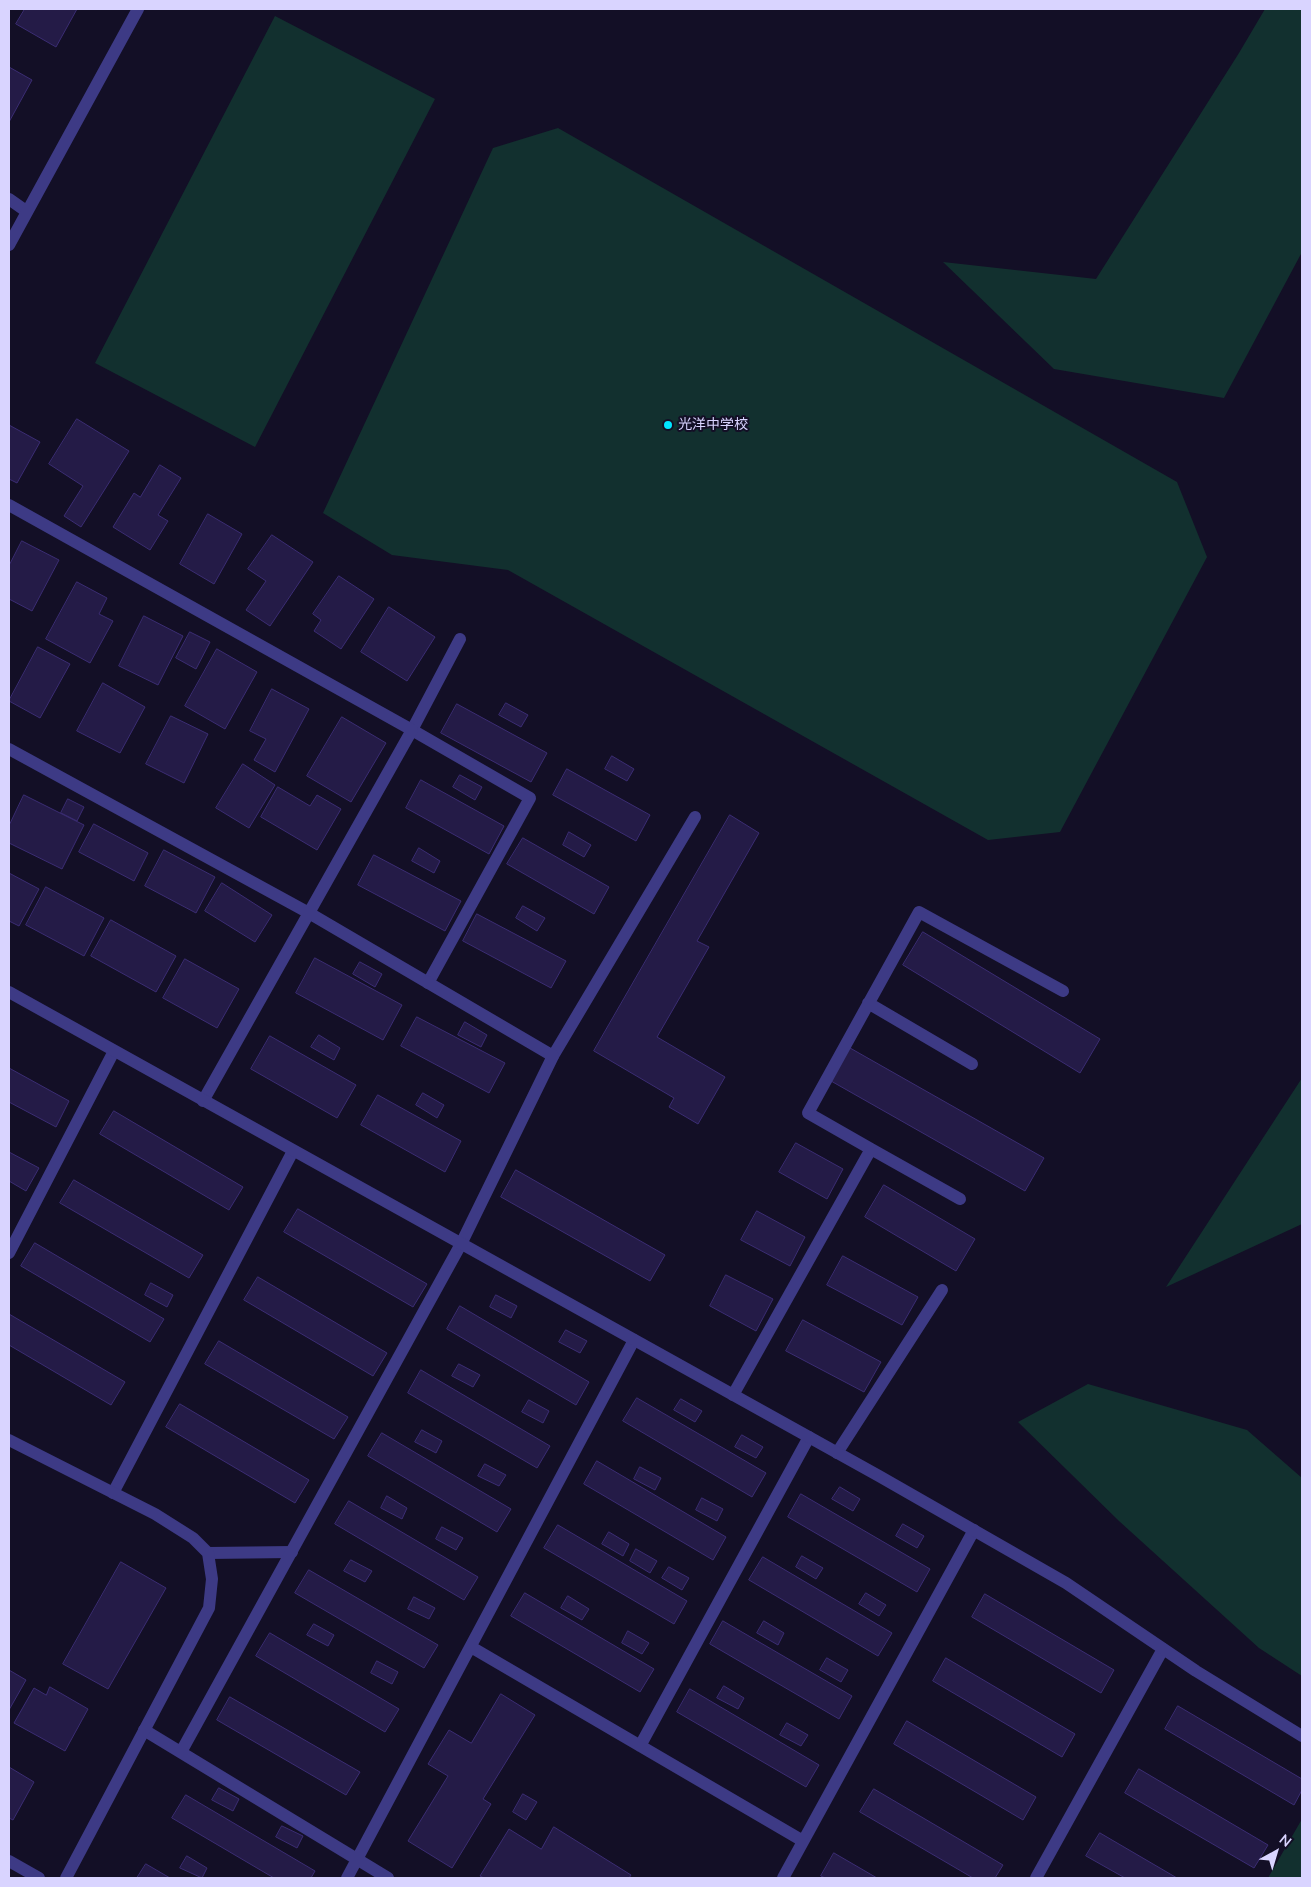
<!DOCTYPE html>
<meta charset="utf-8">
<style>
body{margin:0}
#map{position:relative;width:1311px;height:1887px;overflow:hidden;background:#130f26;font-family:Mulish,sans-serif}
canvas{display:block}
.frame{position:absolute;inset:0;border:10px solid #d9d4ff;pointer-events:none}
.north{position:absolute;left:1251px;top:1827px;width:50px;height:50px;-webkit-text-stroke:4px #130f26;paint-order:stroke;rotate:39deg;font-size:14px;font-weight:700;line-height:20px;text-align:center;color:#d9d4ff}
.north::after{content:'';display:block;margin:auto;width:18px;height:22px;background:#d9d4ff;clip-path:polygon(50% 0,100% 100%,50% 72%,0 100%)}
</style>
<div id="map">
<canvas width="1311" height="1887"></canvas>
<div class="frame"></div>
<div class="north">N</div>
</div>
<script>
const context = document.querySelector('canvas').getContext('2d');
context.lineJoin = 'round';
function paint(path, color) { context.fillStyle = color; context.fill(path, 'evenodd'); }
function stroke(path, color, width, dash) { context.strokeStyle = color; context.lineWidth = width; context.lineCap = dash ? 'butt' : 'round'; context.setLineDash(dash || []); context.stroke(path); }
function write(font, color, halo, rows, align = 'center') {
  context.font = font + ' Mulish,"Noto Sans JP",sans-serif'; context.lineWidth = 4; context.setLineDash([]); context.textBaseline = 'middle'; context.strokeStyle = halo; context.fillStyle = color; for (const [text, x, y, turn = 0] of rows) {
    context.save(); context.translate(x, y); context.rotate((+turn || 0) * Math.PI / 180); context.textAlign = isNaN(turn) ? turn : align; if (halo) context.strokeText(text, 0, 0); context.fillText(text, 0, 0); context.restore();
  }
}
const green = new Path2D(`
 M1265,9H1302V252L1224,398L1054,369L943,262L1096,279L1239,53Z
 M275,16L435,99L255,447L95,363Z
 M558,128L1177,482L1207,557L1060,832L988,840L508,570L392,555L323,513L493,148Z
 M1302,1078V1224L1166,1287Z
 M1088,1384L1247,1430L1302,1478V1676L1259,1648L1119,1521L1018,1422Z
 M1302,1819V1878H1268Z`);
const building = new Path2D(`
 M25,9H77L56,47L16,24Z
 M9,67L32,80L9,122Z
 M77,419L129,451L81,527L64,516L83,486L49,464Z
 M9,425L40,442L17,483L9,479Z
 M160,465L181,478L158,515L168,521L150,550L113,527L134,493L140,497Z
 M208,514L242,534L214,584L180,564Z
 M272,535L313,562L270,626L246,610L266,581L248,569Z
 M22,541L59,560L32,611L9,599V566Z
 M339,576L374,599L341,649L314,631L321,620L313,614Z
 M77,582L107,598L99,614L113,621L90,663L46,639Z
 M389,607L435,637L407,681L361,652Z
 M144,616L183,636L158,685L119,666Z
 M190,632L210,642L196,669L176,658Z
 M38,647L70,664L40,718L9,701Z
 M217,649L257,672L225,729L185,706Z
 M103,683L145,707L120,753L77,731Z
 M272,689L309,709L275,772L254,760L266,739L250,731Z
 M506,703L528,715L521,727L499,715Z
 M457,704L547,753L531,782L441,733Z
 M171,716L208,734L184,783L146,764Z
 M342,717L386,743L351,802L307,776Z
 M612,756L634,769L627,781L605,769Z
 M243,764L275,785L249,828L216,808Z
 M567,769L650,815L636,841L553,795Z
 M460,775L482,787L475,800L453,787Z
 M421,780L504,826L489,854L406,808Z
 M278,787L310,806L317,795L341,809L317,850L261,817Z
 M24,795L84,825L62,869L9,843V826Z
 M68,799L84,807L77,821L61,813Z
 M730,815L759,833L697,941L709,947L657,1037L725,1077L698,1124L669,1107L674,1098L594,1051Z
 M94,824L148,853L134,881L79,852Z
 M569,832L591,845L584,857L563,845Z
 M523,838L609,887L594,914L507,864Z
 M419,848L440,861L434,873L412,861Z
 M164,850L215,877L196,913L145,886Z
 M374,855L461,901L445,931L358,885Z
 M9,873L39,889L19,926L9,921Z
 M222,883L272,915L255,942L205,911Z
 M46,887L104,918L84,956L26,925Z
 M523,906L545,918L537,931L516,918Z
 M477,914L566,961L551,988L463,941Z
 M111,920L176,956L156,992L91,956Z
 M923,932L1100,1039L1080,1073L903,965Z
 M315,958L402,1005L383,1040L296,993Z
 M185,959L239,989L217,1028L163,998Z
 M360,962L382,974L375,987L353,974Z
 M417,1017L505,1063L489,1093L401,1046Z
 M465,1022L487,1035L481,1047L458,1035Z
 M319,1035L340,1048L334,1060L311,1047Z
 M270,1036L356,1085L337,1118L251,1069Z
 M850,1048L1044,1158L1025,1191L831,1081Z
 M9,1068L69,1101L56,1127L9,1102Z
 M423,1093L444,1105L437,1118L416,1105Z
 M378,1095L461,1141L445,1172L361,1125Z
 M114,1111L243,1187L229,1210L100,1134Z
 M796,1143L843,1169L827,1199L779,1172Z
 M9,1152L39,1168L26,1191L9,1181Z
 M516,1170L665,1255L650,1281L501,1197Z
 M74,1180L203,1255L189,1278L60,1203Z
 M884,1185L975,1239L956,1271L865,1217Z
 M298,1209L427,1284L413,1307L284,1232Z
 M757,1211L805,1237L790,1266L741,1240Z
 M35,1243L164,1319L150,1342L21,1266Z
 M843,1256L918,1297L902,1325L827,1285Z
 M726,1275L773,1299L756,1331L710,1306Z
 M258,1277L387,1353L373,1376L244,1300Z
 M151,1283L173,1295L167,1307L145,1295Z
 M496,1295L517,1306L511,1318L490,1307Z
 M460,1306L589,1382L576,1405L447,1329Z
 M9,1314L125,1382L111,1405L9,1345Z
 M803,1320L881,1362L864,1392L786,1351Z
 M566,1330L587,1341L580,1353L559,1342Z
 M219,1341L348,1417L334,1439L205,1364Z
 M459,1364L480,1375L473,1387L452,1376Z
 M421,1370L550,1446L537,1468L408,1393Z
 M637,1398L766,1473L752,1497L623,1421Z
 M681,1399L702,1411L695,1422L674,1410Z
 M529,1400L549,1411L543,1423L522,1412Z
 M180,1404L309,1480L295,1503L166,1427Z
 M422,1430L442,1441L436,1453L415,1442Z
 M382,1433L511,1509L497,1532L368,1456Z
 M742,1435L763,1447L756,1458L735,1447Z
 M597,1461L726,1537L713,1560L584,1484Z
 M485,1464L506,1475L499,1486L478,1476Z
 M640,1467L661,1478L655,1490L634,1479Z
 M840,1487L860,1499L853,1511L832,1499Z
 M801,1494L930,1569L917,1592L788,1517Z
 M387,1496L407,1508L402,1519L381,1508Z
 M702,1498L723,1509L717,1521L696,1510Z
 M349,1501L478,1577L464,1600L335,1524Z
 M903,1524L924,1536L917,1548L896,1536Z
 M558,1525L687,1601L674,1624L544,1548Z
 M442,1527L463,1538L456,1550L436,1539Z
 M609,1532L629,1544L623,1556L602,1544Z
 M636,1549L657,1561L650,1573L630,1561Z
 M802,1556L823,1568L816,1579L796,1567Z
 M763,1557L892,1633L878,1656L749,1580Z
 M351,1560L372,1571L365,1582L344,1571Z
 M121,1562L166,1588L108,1689L63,1664Z
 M669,1567L689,1578L682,1590L662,1578Z
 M309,1570L438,1645L424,1668L295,1593Z
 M525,1593L654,1669L640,1692L511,1616Z
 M866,1593L886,1605L879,1616L859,1604Z
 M985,1594L1114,1670L1101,1693L972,1617Z
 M568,1596L589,1609L582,1620L561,1608Z
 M414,1597L435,1608L429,1619L408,1609Z
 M723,1621L852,1696L839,1719L710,1644Z
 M764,1621L784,1633L778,1645L757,1633Z
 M314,1624L334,1635L328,1646L307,1635Z
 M628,1631L649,1643L642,1654L622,1643Z
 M270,1633L399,1709L385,1732L256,1656Z
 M827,1658L848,1670L841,1682L820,1670Z
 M946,1658L1075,1734L1062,1757L933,1681Z
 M377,1661L398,1672L392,1684L371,1673Z
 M9,1670L26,1680L9,1710Z
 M724,1686L744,1698L738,1709L717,1698Z
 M50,1687L88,1709L65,1751L14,1723L34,1688L46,1695Z
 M690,1689L819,1765L806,1787L677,1712Z
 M501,1694L535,1715L483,1799L491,1804L452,1868L408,1841L448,1776L428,1764L449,1730L471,1743Z
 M230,1697L360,1772L346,1795L217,1720Z
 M1178,1706L1302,1779V1790L1294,1805L1165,1729Z
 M907,1721L1036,1797L1023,1820L894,1744Z
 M787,1723L808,1735L801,1746L780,1735Z
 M9,1767L34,1782L13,1820L9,1818Z
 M1139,1769L1268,1845L1254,1868L1125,1793Z
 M219,1788L239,1799L233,1811L212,1800Z
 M874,1789L1003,1865L995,1878H973L860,1812Z
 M523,1794L537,1802L526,1820L513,1812Z
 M186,1795L315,1871L311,1878H274L172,1818Z
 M282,1826L303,1836L297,1848L276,1837Z
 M554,1827L631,1875L629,1878H484L480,1876L509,1829L541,1849Z
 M1100,1833L1177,1878H1125L1086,1856Z
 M834,1853L877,1878H825L821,1876Z
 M187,1856L207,1868L202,1878L180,1868Z
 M146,1864L170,1878H137Z`);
const service = new Path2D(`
 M428,983L530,798L412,730L460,639
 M868,1003L972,1064
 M553,1056L695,817
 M871,1149L960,1199
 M733,1395L871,1149L808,1113L919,912L1063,991
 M837,1453L942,1290
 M208,1553L292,1552`);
const minor = new Path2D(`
 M9,199L26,211
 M9,505L412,730L203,1101
 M9,749L309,913L553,1056L461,1244L181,1752
 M9,1253L114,1051
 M113,1493L293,1151
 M471,1647L803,1841
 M144,1730L388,1878
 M640,1746L809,1437
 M9,1861L39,1878
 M347,1878L634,1340
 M783,1878L974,1530
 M1036,1878L1163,1649`);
const tertiary = new Path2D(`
 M9,245L138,9
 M9,992L879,1476L1066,1583L1196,1671L1302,1736
 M9,1440L155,1514L193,1538L208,1553L212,1579L209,1608L66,1878`);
const markers = [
 [668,425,5,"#00e5ff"]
];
const poiNames = [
 ["光洋中学校",678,425]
];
paint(green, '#12302f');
paint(building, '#241b47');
stroke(building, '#3b2d73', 1);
stroke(service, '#3d3a85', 12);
stroke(minor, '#3d3a85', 12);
stroke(tertiary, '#3d3a85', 12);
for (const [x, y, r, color] of markers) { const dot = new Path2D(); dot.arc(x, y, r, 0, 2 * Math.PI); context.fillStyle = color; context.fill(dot); stroke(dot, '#130f26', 2); }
write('14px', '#d9d4ff', '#130f26', poiNames, 'left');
</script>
